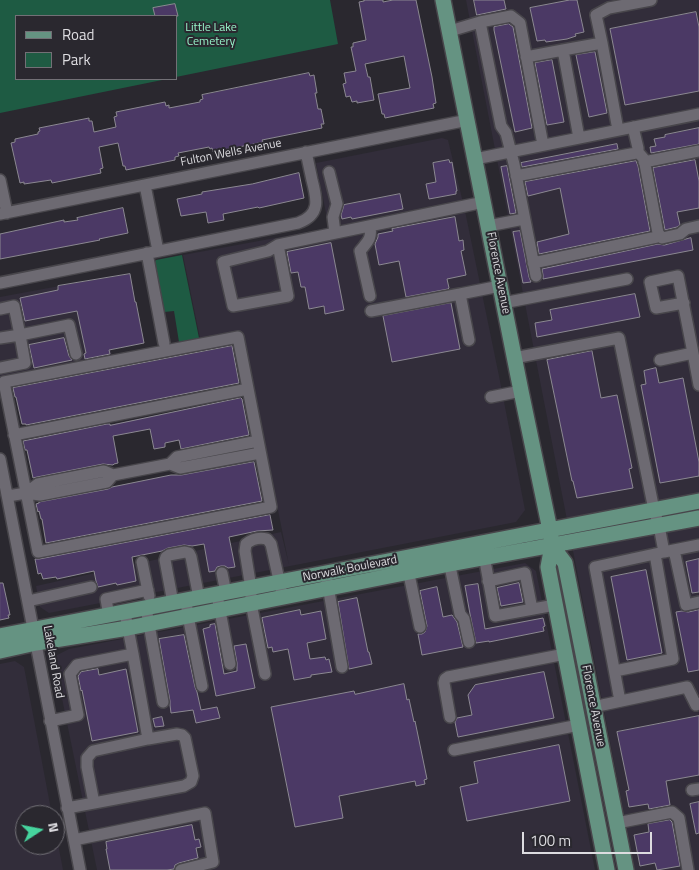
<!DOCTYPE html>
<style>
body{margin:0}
#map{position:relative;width:699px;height:870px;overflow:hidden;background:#2a282f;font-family:"Titillium Web",sans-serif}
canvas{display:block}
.legend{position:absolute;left:15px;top:15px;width:162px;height:65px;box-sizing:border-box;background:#2a282f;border:1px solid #727076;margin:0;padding:6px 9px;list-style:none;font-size:15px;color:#dddce0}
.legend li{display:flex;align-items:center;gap:10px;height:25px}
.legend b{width:25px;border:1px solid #727076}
.north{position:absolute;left:15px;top:805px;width:50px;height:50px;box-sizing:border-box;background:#2a282f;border:1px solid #727076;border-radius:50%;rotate:79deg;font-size:14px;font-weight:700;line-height:20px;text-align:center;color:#dddce0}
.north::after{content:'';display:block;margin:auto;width:18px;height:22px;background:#46d49e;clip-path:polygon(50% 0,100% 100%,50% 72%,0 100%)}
.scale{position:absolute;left:522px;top:832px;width:130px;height:22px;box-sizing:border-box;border:2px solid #dddce0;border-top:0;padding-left:6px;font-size:15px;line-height:18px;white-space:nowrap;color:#dddce0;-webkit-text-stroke:4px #2a282f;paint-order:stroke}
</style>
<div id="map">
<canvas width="699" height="870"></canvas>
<ul class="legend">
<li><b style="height:6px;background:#659382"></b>Road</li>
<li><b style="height:14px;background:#1e5b43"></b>Park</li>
</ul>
<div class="north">N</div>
<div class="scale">100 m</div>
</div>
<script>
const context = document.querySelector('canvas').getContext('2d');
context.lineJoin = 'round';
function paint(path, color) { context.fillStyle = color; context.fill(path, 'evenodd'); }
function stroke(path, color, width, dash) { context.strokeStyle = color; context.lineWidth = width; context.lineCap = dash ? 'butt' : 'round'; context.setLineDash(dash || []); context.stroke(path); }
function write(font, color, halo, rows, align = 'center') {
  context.font = font + ' "Titillium Web",sans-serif'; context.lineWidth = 4; context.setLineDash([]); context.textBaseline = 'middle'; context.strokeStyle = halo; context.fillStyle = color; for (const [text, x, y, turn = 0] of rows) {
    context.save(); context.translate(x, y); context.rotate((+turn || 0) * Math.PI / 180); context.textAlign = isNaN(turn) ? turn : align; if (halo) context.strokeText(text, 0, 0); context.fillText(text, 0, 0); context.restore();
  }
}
const built = new Path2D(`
 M466,0H699V870H635Z
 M442,138L448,140L465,211L499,376L525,510L516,522L49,613L40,607L36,586L281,532L289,565L242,331L200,338L183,255L329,228L316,163Z
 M97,279L112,356L0,378V297Z
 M525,563L536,571L595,870H97L55,664L57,655L69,649Z
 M15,661L24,667L52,815H25V845H55V828L63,870H0V664Z`);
const green = new Path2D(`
 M0,0H330L338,44L176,77V16H16V79H167L0,113Z
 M182,255L199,338L179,342L174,311L164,312L154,263L156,260Z`);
const building = new Path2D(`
 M364,0H383V2L393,0H416L432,77L436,103L433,104L434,108L385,118L384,114H382L378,94L410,88L404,56L365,64L368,77H370L374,100L357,103V101L352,102L350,96L346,97L343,84L346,83L344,73L356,71L351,47H353V43L366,40L359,2L364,1Z
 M474,0H504L506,9L477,15Z
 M570,0H577L584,32L575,34L576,36L567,39L546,42L545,40L537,41L530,8Z
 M175,4L178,16H155L153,8Z
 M696,12L699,27V91L625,105L610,29Z
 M509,24L513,27L532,128L515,132L494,30V27Z
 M595,52L607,113L589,117L576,55Z
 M552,60L564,122L547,125L535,63Z
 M309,73L310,76L314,75L317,93H315L318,109H321L324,124H321L322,128L262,140L263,142L254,144L213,152L212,148L210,149L209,147L178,153L179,156L175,157V160L126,170L125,166H123L118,143L99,147L103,168L100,169L101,173L52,183L51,180L24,184V182L20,183L11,143L15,142V139L38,134V132L40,131L39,128L89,118V121H92L94,132L116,127L114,117L117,116L116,112L165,102L166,106L169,105V108L200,102V100L203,99L202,95Z
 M699,128V144L651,153L650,147L656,146L654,139L665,137V135Z
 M617,144L618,149L522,167L521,163Z
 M449,160L450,163L452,162L457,191H456V194L429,199L426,184L436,182L433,163Z
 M695,160L699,181V208L677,212L680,225L677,227L665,230L653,168Z
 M636,161L638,166L650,231L539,254L537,242L569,234L560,188L528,196L525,182Z
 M507,166L516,213L510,214L501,167Z
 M299,173L304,198L259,208L258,207L223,214L224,220L208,223L206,212L181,216L177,199L202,194V192L252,184Z
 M400,194L403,209L352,219L351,217L342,219L341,215L344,205Z
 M123,208L128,233L99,239L100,240L0,259V234L64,220V222L78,220L77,218Z
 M455,217L459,241L463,240L464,250L461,251L466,275L447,279L449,288L448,289L406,297L399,261L379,265L375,244L378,237V234L393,231L392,229Z
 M520,231L529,277L531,282L523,283L513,232Z
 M691,238L693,250L543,279V275L542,269L658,244L664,245Z
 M331,243L344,310L325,314L324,306L309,309L305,287H301L298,272L291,273L287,252Z
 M130,274L135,302H136L144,343L109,350L110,354L85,359L84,354L86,353L77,311L25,321L20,298L58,290V286Z
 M635,294L640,317L537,337L535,323L552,320L550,310Z
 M451,303L460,349L392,362L383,316Z
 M64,338L69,356L72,360L34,368L29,345Z
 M232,346L239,383L26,425V424H22L16,397H15L13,388Z
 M592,351L601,398L617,395L632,468L629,469L633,488L577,498L573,481H572L547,360Z
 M656,368L659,383L683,378L699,462V476L660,483L641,385L646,384L644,371Z
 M241,398L242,399L249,435L181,449L179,440L165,443V447L154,449L150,429L113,436L118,463L114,464L113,465L103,464L37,477L33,478L27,450H25L23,441L107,424H110V425Z
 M254,462L262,501L46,543L42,519H41L39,511L38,512L36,504L39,503V502L108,489L112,487L171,475H181Z
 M270,515L273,530L257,531L229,537L235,567L228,568L225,566H221L217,567L215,571L209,572L204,544L192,546L184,545L168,548L162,551L132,557L136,581L117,585L116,583L98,587L96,581L94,571L57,579L56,577L43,579L41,573L38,574L35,559H39Z
 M699,559V592L692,593L686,562Z
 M646,570L662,653L627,660L611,577Z
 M0,583H3L10,615H8L9,618L0,620Z
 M519,583L523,602L501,606L497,588Z
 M478,584L485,629L543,618L545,626L543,627L544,631L489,642V641L476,643L470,614L465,586Z
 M437,587L443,617L452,615L457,622L463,647L422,655L418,634H422L425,632L427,626L420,591Z
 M357,598L368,652H369L372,664L349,669L338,602Z
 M300,610L301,615L321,611L326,639L307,643L310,659L325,657L326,660L329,659L332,672L311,675V677L294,680L288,649L273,652L272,647L268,648L262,618Z
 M699,610V670L688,672L676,612L682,611L688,612Z
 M215,624L224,674L237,671V663L234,646L246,644L255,688L216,696L203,629L210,627V625Z
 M184,635L195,687L197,692L201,710L217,707L220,718L196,723L193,710L171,713L170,705V701L159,639Z
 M98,669L99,675L126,669L138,732L92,741L82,690L81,691L78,676L81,672Z
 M544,672L554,718L458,737L455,722L457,718L472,715L468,695L475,685Z
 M404,684L407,700L409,699L414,722L415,721L427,779L424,780L425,784L416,786L415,781L339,796L343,818L295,827L271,707L354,691L355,694Z
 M699,716V775L666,781L670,805L649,809L648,804L629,807L626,791L629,790L617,732Z
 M162,717L164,726L155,727L153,719Z
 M559,745L570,801L467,821L460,787L478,783L474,762Z
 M699,802V833L696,834L690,804Z
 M670,820L672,822L680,866L657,870L655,863L640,866L634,835L649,832L648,824Z
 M192,825L195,840L199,839L201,847L196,848L198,858L179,863L175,865L174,869L167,870H110L106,849H107L106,842Z`);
const minor = new Path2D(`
 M480,22L501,126L506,133L514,164L536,276
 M450,31L480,22L511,16L520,23L543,145
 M602,43L596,15L609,8L651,0
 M563,50L602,43L618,130
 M526,57L563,50L579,138
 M475,159L699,114
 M644,162L699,151
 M329,172L337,204L333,217L335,233
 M516,176L636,153L638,152V148L633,127
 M0,180L7,213
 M145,185L158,251
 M0,214L468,120
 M488,226L524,219
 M658,233L662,238L680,234L686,229L699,226
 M278,245L288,296L233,306L223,262L268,251L278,245L484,202
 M147,253L164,343
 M533,263L657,237L658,233L644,159L638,152
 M0,283L298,223C321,215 317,199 312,180C310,171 308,161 306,152
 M370,296L360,251C368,241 372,239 370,226
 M503,303L627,279
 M684,303L656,308L650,282L678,276L693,353
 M0,309L14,306L20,335L69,325L76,354
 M371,311L460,294
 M238,337L271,507L38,552L4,382Z
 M0,338L20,335L25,363L0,368
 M469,340L460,294L500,286
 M514,358L619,338L654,510L659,526L664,552L699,545
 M660,360L693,353L699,385
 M491,397L521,391
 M14,435L248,389
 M0,459L80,870
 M170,464L177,457L258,441
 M26,493L38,484L104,471L113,475L170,464L180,468L260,453
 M8,496L26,493L40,495L107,482L113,475
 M483,550L495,616L555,605
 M674,550L686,605L699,602
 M448,557L460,614L464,619L469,642
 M142,562L149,596
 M407,565L420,627
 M222,573L226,593
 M327,580L342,667
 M488,581L525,573L532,609
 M217,595L230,664
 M28,601L91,587
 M186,601L188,616L202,686
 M173,603L165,560L166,557L169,555L185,552L189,553L191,557L199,598
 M146,608L163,702
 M109,616L106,599L148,590
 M615,671L673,659L655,554
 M265,674L251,603V588L245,551L246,544C252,539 259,537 267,539L271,544L281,589
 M620,701L595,567L664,552
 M593,707L687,687L696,705L699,704
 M450,717L444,683L445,679L448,677L565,654
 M50,721L78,715L70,674L77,665L133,654L125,613
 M454,750L579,725
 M692,790L699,789
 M94,803L184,786L191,782L193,776L185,738L182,735L177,734L148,739
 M67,808L94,803L87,767V758L93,751L148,739L133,654
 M617,823L672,812L679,818L688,870
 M74,840L205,813L213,862L181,870`);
const major = new Path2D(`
 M443,0L521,391L550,530L552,546L548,567L607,870
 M552,546L565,563L626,870
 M0,636L699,501
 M0,651L36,643L128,628L450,564L699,518`);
const parkNames = [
 ["Little Lake",211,28],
 ["Cemetery",211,42]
];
const streetNames = [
 ["Fulton Wells Avenue",231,153,-11],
 ["Florence Avenue",498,273,79],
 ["Norwalk Boulevard",350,569,-11],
 ["Lakeland Road",53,662,80],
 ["Florence Avenue",593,706,79]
];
paint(built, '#322d3a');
paint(green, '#1e5b43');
paint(building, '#4b3965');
stroke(building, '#8b8891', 1);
stroke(minor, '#48464b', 14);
stroke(major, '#48464b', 18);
stroke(minor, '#6d6a72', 11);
stroke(major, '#659382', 15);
write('12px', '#97f3c9', '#2a282f', parkNames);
write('12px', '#dddce0', '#2a282f', streetNames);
</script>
